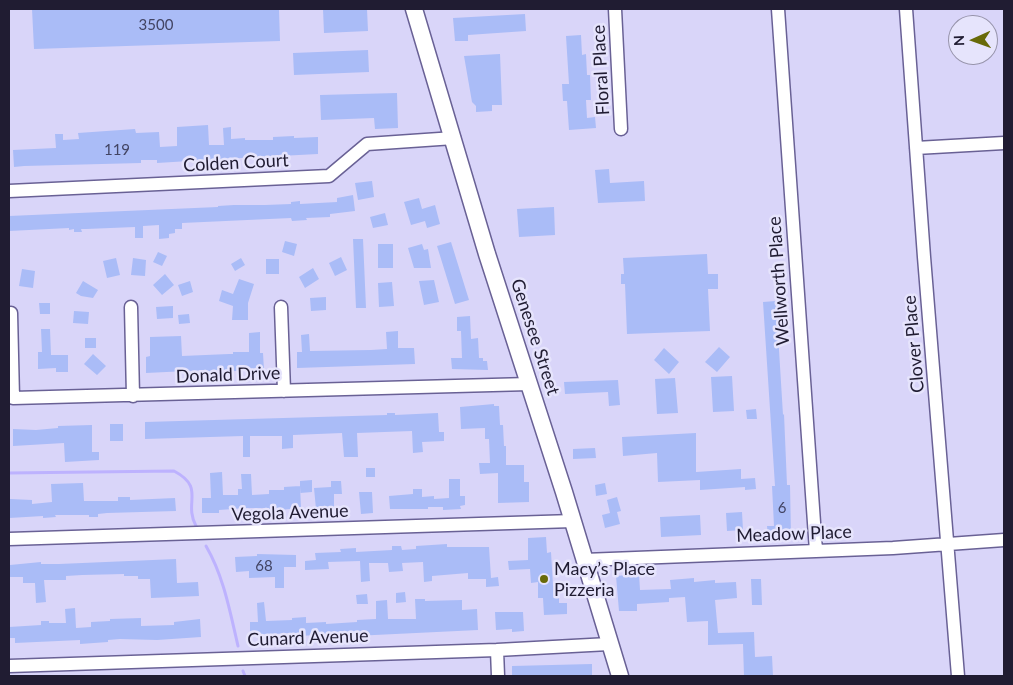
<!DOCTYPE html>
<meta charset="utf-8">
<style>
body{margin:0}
#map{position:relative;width:1013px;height:685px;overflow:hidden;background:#d9d5f9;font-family:Lato,sans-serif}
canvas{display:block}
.frame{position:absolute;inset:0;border:10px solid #201c32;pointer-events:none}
.north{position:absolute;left:948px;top:15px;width:50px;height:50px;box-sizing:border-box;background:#e6e4fc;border:1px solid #9794ab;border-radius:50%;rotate:268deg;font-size:14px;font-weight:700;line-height:20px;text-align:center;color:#201c32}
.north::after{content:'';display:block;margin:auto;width:18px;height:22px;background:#686a09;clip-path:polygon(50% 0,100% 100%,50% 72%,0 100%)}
</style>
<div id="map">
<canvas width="1013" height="685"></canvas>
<div class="frame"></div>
<div class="north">N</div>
</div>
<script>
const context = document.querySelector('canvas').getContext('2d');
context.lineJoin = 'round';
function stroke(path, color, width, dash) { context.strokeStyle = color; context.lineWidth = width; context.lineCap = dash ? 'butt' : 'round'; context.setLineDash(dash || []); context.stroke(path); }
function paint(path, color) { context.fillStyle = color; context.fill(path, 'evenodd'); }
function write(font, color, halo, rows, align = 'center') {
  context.font = font + ' Lato,sans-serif'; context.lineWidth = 5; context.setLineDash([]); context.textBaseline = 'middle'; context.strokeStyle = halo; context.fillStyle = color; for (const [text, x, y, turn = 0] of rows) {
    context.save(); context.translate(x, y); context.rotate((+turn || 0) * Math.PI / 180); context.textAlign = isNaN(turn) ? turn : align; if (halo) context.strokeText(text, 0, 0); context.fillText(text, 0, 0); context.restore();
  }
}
const stream = new Path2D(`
 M9,473L174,471C206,488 183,502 196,526
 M206,546C224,577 230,612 238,646
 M243,671L245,676`);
const building = new Path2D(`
 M32,9H279L280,41L34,49Z
 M323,9H367L368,31L324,33Z
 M525,14L526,31L468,35V41H455L453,18Z
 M581,35L582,55L586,54L587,75H590L591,100H586L587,118L595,117L596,128L569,130L567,101H563L562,84H569L566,36Z
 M368,50L369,72L294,75L293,53Z
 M500,54L502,105H492V111L476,112V106L472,102L464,56Z
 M397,93L398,128L375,129L374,118L321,120L320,95Z
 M208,125L209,145H224L223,128L231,127V139L245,138V140H273V137L294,136V138L318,137V154L222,159L214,160V162L205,163V160L157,163V160H141V163L24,166L14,167L13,150L56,148L55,134H63V140L79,139L78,133L135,129L136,133L159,132L160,147L177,146V127Z
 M609,169L610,183L644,181L645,201L598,203L595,170Z
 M372,181L374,197L358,200L355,183Z
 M353,195L355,211L330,214V217L306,218L307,220L292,221L291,218L182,223V229H175V233L169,234V238L159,239V225L143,226V238H135V227L86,229H81L82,232H74V229L69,230V228L9,231V216L218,207V206L234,205H265L291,204V202L300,201V204L337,202V198Z
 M419,198L422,209L435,205L440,224L427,228L425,221L411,225L404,202Z
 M554,207L555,235L519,237L517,209Z
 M385,213L388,225L373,228L370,217Z
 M353,239H363L366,308H356Z
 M285,241L297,244L294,256L282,252Z
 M451,242L469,300L455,304L437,246Z
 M378,244H393V268H378Z
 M422,244L424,250L428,249L431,268H414L408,248Z
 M158,252L167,256L162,266L153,262Z
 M707,254L708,274H718V289H708L710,331L627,334L625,284H621V274H624L623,258Z
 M341,257L347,270L335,276L329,263Z
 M116,258L120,275L107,278L103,261Z
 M133,258L146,260L145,276L131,275Z
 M241,258L245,265L235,271L231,264Z
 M266,259H279V274H266Z
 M313,268L319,279L305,288L299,277Z
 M22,269L35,271L33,288L19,286Z
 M165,274L174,285L162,295L153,285Z
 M239,279L254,284L248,303V320H232L233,306L219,301L222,290L233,294Z
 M434,280L439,302L424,305L419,281Z
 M83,281L98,290L93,298L81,296L76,293Z
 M190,281L193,292L182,296L178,285Z
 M392,282L394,306L379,307L378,283Z
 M326,297V310L311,311L310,298Z
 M776,301L783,415L784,414L787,485H790L791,536L768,537L767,526H774L772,486H775L763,302Z
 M39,303H50V314H40Z
 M173,306V318L157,319L156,307Z
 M74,311L89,312L88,324L73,323Z
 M189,314L190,323L179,324L178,315Z
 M470,316L471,339L478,338L479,358H483V361H487L488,370L452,369L451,358H462L461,331H457V317Z
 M41,329H50L51,355H68V372H56V368L38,369V352H42Z
 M398,331V348H414L415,364L297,368V352H302L301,335L309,334L310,351L371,350L387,349L386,332Z
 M260,332V353H263L264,370L208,372L207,370L146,373V357L150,356V337L181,336L182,356L229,354H233V352H249V333Z
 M85,338H96V348H85Z
 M719,347L730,357L717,372L705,362Z
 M664,348L679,362L669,374L654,360Z
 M93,354L106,366L97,375L84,364Z
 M732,376L734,411L713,412L711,377Z
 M675,378L678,413L657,414L655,379Z
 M618,380L620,405L609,406L608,392L565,394L564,382Z
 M494,404V406H499L500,425H503L504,446H506V465H524V482H529V502L498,503V473L480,474L479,463H490L489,439H485V428L461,429L460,407Z
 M756,409L757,419H747L746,410Z
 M387,413H395V415L438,413L439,432H444V441L422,442L423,452L413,453L412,431L357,433L358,457H344L342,433L293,435V448L282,449V436H250V457H243V436L145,439V422L387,415Z
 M110,424H123V441H110Z
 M92,425V452H99V460L65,462L64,443L13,446V429L36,430L58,428V426Z
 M696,433V472L741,469V479L755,478L756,489L745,490V487L700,490V480L658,482L657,453L623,456L622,437Z
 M595,448L596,458L573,459V449Z
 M366,468H375V477H366Z
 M222,472L223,495H238V489H242L241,474H251L252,495L269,494V490H284V487L300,486L301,508L269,511V508H247L219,510V513H202V498H211L210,473Z
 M449,479H460V496H465V505L460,506L461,509L443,510V507H428V509H390L389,496L413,494V489H422V497L434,496V499L449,498Z
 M312,480V492L300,493V481Z
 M331,481H341L342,494H334V508L316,509L314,488L331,487Z
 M83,483L84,501H118V497H130V500L175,498L176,511L107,513L98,514V517H89V515H55L56,517L43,518V516L9,518L10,499L32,500V504L52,502L51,484Z
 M605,483L607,494L596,496L595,485Z
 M359,492H372L373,513L361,514Z
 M617,497L621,511L617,512L620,524L605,528L602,515L610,513L607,500Z
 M742,512L743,530L727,531L726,513Z
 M700,515L701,535L661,537L660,517Z
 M546,537L547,553L551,552L553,586H559V603H567V614L544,615L543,598H538V582L531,583L530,569L509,570L508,561L528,560V538Z
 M447,544V547H489L491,578L498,577L499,586L486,587V579H468V573L432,576V581L424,582L423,562L402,563L403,571L389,572L388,563H369L370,581L361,582L360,561L328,562L329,569L305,570V561L316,560L315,553L341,552L340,549L356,548V552L392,550V546H401L402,550L416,549V546Z
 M257,554L296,555V567H284V588H275V577L249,578V571L236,572L235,557L257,556Z
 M176,559L177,583L198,582L199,596L151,598L150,579H138V576H124V574L82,575L66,576V580H44L46,602L36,603L35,583H23V577H10V565L41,562V564H59Z
 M639,574L640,590L671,589L670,580L694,578V582L715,580V583L736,582L737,598L715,600L718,633L754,632L755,657L772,656L773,676H744L743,644L708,645V621L687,622L685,597L669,598V602L637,604V611H619L616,576Z
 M751,579H761L762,605H752Z
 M405,592L406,602L396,603V593Z
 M367,594L368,604H357L356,595Z
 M415,599H425V601L462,600V610L477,609L478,630L354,636V634L293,636V633L250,635V622H258L257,603L264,602L266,621L292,620V618L306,617V623L326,622V624L357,622V620L376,619V601L387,600L388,619H416Z
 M75,608L76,628L91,627V622L110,621V619L141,618V626L174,625V622L200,619L201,637L157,640L120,639L108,640V642L80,644V640L15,643V638H9V627L41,625V621H49V623H66L65,609Z
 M495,612H523L524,631L512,632V629L496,630Z
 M592,664V675L512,676V666Z`);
const minor = new Path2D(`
 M615,9L621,129
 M778,9L816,551
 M906,9L924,257L958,676
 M916,148L1004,143
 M9,191L329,176L367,144L454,138
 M131,307L133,396
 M281,307L284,391
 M11,313L13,398L529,384
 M9,539L573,521
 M584,560L893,548L1004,540
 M497,650L498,676
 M9,666L497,650L609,644`);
const major = new Path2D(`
 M414,9L487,254L564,492L620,676`);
const markers = [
 [544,579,5,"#686a09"]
];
const numberNames = [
 ["3500",156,25],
 ["119",117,150],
 ["6",782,508],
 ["68",264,566]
];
const streetNames = [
 ["Floral Place",601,70,-93],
 ["Colden Court",236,163,-3],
 ["Wellworth Place",779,281,-94],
 ["Genesee Street",535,337,72],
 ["Clover Place",914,344,-95],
 ["Donald Drive",228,375,-2],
 ["Vegola Avenue",290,513,-2],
 ["Meadow Place",794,534,-2],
 ["Cunard Avenue",308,638,-2]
];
const poiNames = [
 ["Macy’s Place",554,569],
 ["Pizzeria",554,590]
];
stroke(stream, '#bdb2fe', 3);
paint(building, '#aabcf7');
stroke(minor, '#696195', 15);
stroke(major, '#696195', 19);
stroke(minor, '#fff', 12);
stroke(major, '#fff', 16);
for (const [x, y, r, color] of markers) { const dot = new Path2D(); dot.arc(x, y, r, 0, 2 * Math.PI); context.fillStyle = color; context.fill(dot); stroke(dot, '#e6e4fc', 2); }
write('15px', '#424463', null, numberNames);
write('18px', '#201c32', '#e6e4fc', streetNames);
write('18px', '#201c32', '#e6e4fc', poiNames, 'left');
</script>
